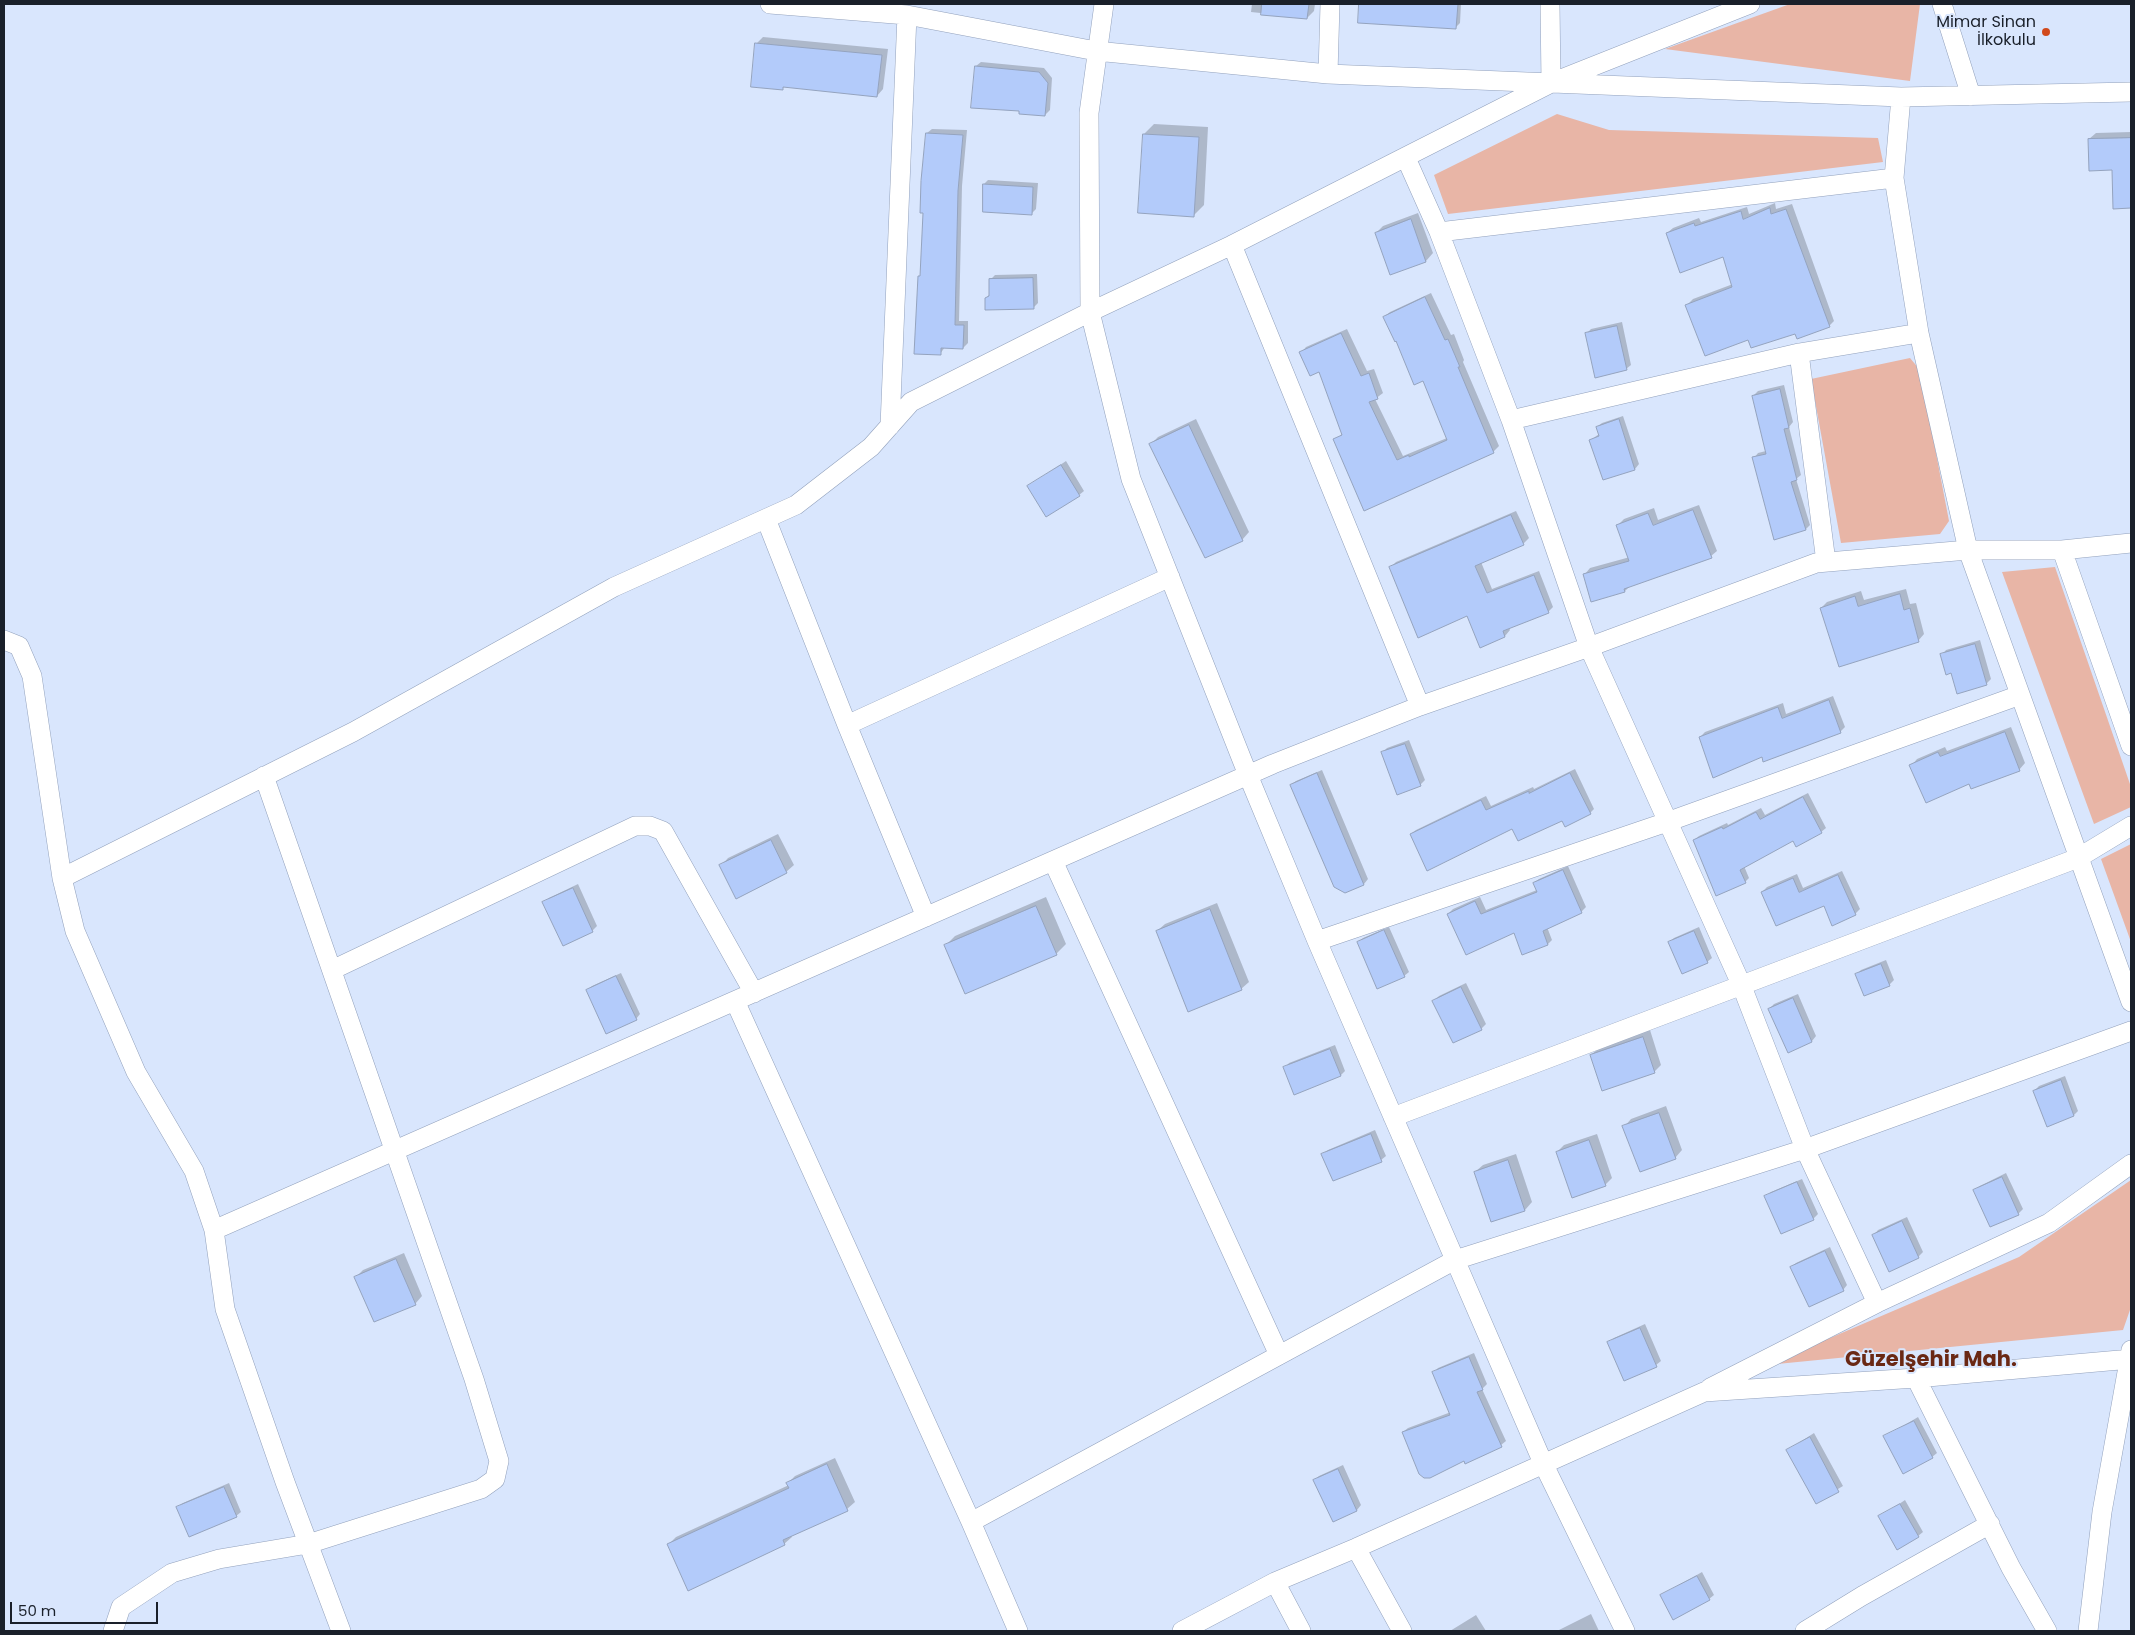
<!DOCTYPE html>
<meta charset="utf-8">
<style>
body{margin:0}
#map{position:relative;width:2135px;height:1635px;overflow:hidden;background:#d9e6fd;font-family:Poppins,sans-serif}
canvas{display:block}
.frame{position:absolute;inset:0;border:5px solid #1a202a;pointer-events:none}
.scale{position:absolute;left:10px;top:1602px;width:148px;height:22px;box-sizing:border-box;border:2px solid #1a202a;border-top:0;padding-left:6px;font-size:15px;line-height:18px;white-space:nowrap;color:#1a202a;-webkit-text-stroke:4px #d9e6fd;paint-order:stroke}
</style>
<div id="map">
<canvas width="2135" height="1635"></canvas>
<div class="frame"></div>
<div class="scale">50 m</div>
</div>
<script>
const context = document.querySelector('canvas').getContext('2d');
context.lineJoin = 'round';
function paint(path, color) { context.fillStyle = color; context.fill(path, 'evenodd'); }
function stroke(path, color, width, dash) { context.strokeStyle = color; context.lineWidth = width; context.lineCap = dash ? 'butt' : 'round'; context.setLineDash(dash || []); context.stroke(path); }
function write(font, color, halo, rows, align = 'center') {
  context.font = font + ' Poppins,sans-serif'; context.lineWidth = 4; context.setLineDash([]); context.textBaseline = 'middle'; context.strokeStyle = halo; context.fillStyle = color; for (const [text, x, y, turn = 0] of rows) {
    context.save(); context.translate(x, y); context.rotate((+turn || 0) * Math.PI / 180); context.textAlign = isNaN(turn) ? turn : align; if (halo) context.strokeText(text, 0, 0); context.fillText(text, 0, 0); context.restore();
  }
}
const green = new Path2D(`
 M1790,4H1920L1910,81L1665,49Z
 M1557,114L1609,130L1878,138L1883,162L1448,214L1434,175Z
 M1910,358L1920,370L1949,521L1940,534L1841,543L1811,379Z
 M2055,567L2131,787V807L2094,824L2002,572Z
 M2131,844V942L2101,859Z
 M2131,1180V1307L2123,1330L1767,1365L2019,1257Z`);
const shadow = new Path2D(`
 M1252,4H1315L1314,11L1307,18L1251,12Z
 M1360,4H1461L1460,23L1455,28L1359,22Z
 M763,37L888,49L883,89L877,96L785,86L783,88L756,44Z
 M981,62L1044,68L1052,78L1050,110L1045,115L1020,110L976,66Z
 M1154,124L1208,127L1204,205L1194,215L1144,134Z
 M932,129L967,130L962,186L959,321H968V343L963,348L945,347L940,354L921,275L927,133Z
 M2131,132V207H2114V169L2089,139L2096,133Z
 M988,180L1038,183L1036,209L1031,214L984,184Z
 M1775,203L1776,209L1792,204L1834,321L1829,326L1749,339L1687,305L1693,299L1733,284L1723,256L1667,233L1673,228L1699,218L1701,222L1747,207L1749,214Z
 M1418,213L1433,253L1426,261L1391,274L1376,233L1383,226Z
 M1037,274L1038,303L1033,308L986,298L990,294V280L995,275Z
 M1431,293L1451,335L1454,334L1464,360L1463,362L1499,446L1493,452L1365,510L1335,440L1343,433L1320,370L1301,353L1306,347L1347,329L1367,371L1374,369L1383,393L1375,399L1403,456L1447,438L1423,380L1384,317L1390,312Z
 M1622,322L1631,365L1626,369L1586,334L1591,329Z
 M1784,385L1793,422L1789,427L1801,475L1796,479L1810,525L1806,529L1754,458L1758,453L1766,451L1753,396L1758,391Z
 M1623,416L1639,464L1635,469L1604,479L1591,440L1599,434L1597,427L1602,423Z
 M1196,419L1249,532L1242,540L1151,444L1158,437Z
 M1066,461L1084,491L1079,495L1029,486Z
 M1699,505L1717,551L1711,556L1631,585L1625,591L1585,574L1590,568L1630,557L1618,525L1624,519L1654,508L1658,520Z
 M1516,511L1529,538L1523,544L1481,562L1492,589L1539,571L1553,607L1548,612L1509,628L1510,630L1505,636L1481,646L1468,615L1391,567L1396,562Z
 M1906,589L1910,604L1916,603L1924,634L1918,641L1821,608L1827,602L1861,591L1864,600Z
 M1980,640L1991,679L1986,684L1951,672L1942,655L1946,650Z
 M1833,696L1845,727L1841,731L1764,761L1762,755L1700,737L1705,732L1783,703L1786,714Z
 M2011,727L2025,763L2019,770L1970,782L1911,766L1917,759L1945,747L1947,751Z
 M1409,740L1425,780L1420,785L1382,753L1387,748Z
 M1575,769L1594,809L1590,813L1562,820L1411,834L1416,830L1486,796L1491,806L1533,787L1534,789Z
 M1322,770L1368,879L1364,884L1345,892L1291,785L1296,781Z
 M1808,793L1826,828L1821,832L1793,840L1744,866L1749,878L1745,882L1694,840L1699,836L1727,823L1728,825L1761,808L1765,815Z
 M778,834L794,865L786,872L721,866L728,858Z
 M1568,866L1586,907L1581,912L1547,927L1552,940L1548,944L1514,931L1448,914L1453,909L1480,897L1486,910L1537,890L1534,883L1539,879Z
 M1842,871L1860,909L1855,914L1824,905L1762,892L1767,887L1797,874L1803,888Z
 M578,884L597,926L592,931L544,903L549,898Z
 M1046,897L1066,944L1057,953L966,992L945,946L955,936Z
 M1217,903L1249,982L1241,989L1157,931L1165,924Z
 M1389,927L1409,972L1404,976L1359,942L1363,938Z
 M1699,927L1712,958L1707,962L1670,942L1674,938Z
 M1886,960L1894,980L1889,985L1857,974L1861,970Z
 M621,973L640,1014L636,1019L587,991L592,986Z
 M1466,983L1486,1024L1481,1029L1434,1001L1439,996Z
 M1798,994L1816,1036L1812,1041L1788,1051L1769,1009L1774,1004Z
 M1650,1030L1661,1065L1654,1072L1591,1055L1599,1048Z
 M1335,1045L1345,1071L1341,1075L1295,1094L1285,1068L1289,1063Z
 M2065,1076L2078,1111L2074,1115L2047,1125L2034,1091L2039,1086Z
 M1666,1106L1682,1150L1675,1158L1624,1127L1631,1119Z
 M1375,1130L1386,1156L1381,1160L1323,1154L1328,1150Z
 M1597,1134L1612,1178L1605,1185L1557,1152L1564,1145Z
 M1516,1154L1532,1202L1525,1210L1492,1221L1475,1172L1483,1165Z
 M2006,1173L2023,1209L2018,1214L1975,1190L1980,1186Z
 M1802,1179L1818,1214L1813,1219L1766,1197L1771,1192Z
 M1907,1217L1923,1252L1918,1257L1874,1235L1878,1230Z
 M1830,1247L1847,1285L1843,1290L1792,1267L1796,1263Z
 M404,1253L422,1296L415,1304L356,1277L363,1270Z
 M1645,1324L1661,1361L1656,1365L1625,1379L1609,1343L1614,1338Z
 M1474,1353L1487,1384L1482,1389L1506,1441L1501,1445L1464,1459L1403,1432L1408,1428L1451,1412L1434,1373L1438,1368Z
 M1918,1417L1937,1453L1932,1457L1885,1437Z
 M1814,1433L1843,1486L1816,1502L1788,1450Z
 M835,1458L855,1502L847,1509L791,1535L792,1537L784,1544L668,1545L676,1537L789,1485L788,1483L795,1476Z
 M1343,1465L1361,1505L1357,1510L1333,1521L1314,1481L1319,1476Z
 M229,1483L241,1512L236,1516L178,1507L183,1503Z
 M1905,1500L1923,1532L1918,1536L1880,1517Z
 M1702,1572L1714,1595L1709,1599L1662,1595Z
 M1591,1614L1599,1631H1557Z
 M1476,1615L1486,1631H1450Z`);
const building = new Path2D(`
 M1262,4H1309L1307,19L1261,15Z
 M1359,4H1458L1456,29L1358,23Z
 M755,43L882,55L877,97L783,87V90L751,87Z
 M975,66L1039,72L1048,83L1045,116L1019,114V111L971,108Z
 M926,133L963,135L958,191L955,325H964L963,349L941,348V355L914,354L918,276H920L923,213H920L921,181Z
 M1143,134L1199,137L1194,217L1138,213Z
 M2131,138V208L2113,209L2112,170L2089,171L2088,139Z
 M983,184L1033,187L1032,215L983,212Z
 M1770,208L1771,214L1786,209L1830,327L1797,339L1795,334L1751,348L1748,340L1705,356L1685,305L1732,287L1723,257L1680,273L1666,233L1694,223L1695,226L1741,211L1743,219Z
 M1411,219L1426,262L1390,275L1375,233Z
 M1033,278L1034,309L985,310V298L989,296V279Z
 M1425,297L1445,340L1448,339L1460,367H1458L1494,453L1364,511L1333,439L1342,435L1319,372L1310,376L1299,352L1341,333L1361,376L1369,373L1378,399L1369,402L1397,460L1409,455V457L1447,440L1423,381L1414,385L1396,341L1395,342L1383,317Z
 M1617,326L1627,370L1595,378L1585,333Z
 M1780,389L1789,428L1784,429L1797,480L1791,482L1806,530L1774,540L1752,457L1766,454L1752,396Z
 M1619,419L1635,470L1603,480L1589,440L1599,436L1596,427Z
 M1189,425L1243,541L1205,558L1149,444Z
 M1061,465L1080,496L1046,517L1027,486Z
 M1693,510L1712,558L1624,589L1625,592L1591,602L1583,574L1629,561L1616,525L1648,513L1653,525Z
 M1511,515L1524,545L1475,566L1487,593L1534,575L1549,613L1503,631L1505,637L1480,648L1467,616L1418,638L1389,567Z
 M1900,594L1904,610L1910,608L1919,642L1839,667L1820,608L1855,596L1858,606Z
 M1975,644L1987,685L1957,694L1951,673L1946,675L1940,654Z
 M1829,700L1841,733L1763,762L1762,757L1713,778L1699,737L1778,707L1782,718Z
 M2005,732L2020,771L1971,789L1969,784L1926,803L1909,765L1938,752L1940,756Z
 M1405,744L1421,786L1397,795L1381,752Z
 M1317,773L1364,885L1345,893L1334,887L1290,785Z
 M1570,773L1591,814L1565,827L1562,821L1518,841L1512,829L1427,871L1410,834L1481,800L1486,810L1529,791V793Z
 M1803,797L1822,833L1796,847L1793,841L1740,870L1746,883L1716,896L1693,840L1722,827L1723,829L1756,812L1760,819Z
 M771,840L787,873L736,899L719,865Z
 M1563,870L1582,913L1543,931L1548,945L1522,955L1514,933L1466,955L1447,914L1475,901L1481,914L1537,892L1533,883Z
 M1838,875L1856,915L1832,926L1824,906L1776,926L1761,892L1793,878L1799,892Z
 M573,888L593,932L563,946L542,902Z
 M1036,906L1057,955L965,994L944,945Z
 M1210,909L1242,990L1188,1012L1156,931Z
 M1384,930L1405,977L1377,989L1357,942Z
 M1694,931L1708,963L1682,974L1668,942Z
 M1881,964L1890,986L1864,996L1855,974Z
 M616,976L637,1020L606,1034L586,990Z
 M1461,987L1482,1030L1453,1043L1432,1001Z
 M1793,998L1812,1042L1788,1053L1768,1009Z
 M1643,1037L1655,1073L1602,1091L1590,1055Z
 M1330,1049L1341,1076L1294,1095L1283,1067Z
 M2061,1080L2074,1116L2047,1127L2033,1091Z
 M1659,1113L1676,1159L1640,1172L1622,1126Z
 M1371,1134L1382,1162L1333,1181L1321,1154Z
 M1589,1140L1606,1186L1572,1198L1556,1152Z
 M1508,1160L1525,1211L1491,1222L1474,1172Z
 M2002,1177L2019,1215L1990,1227L1973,1190Z
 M1797,1182L1814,1220L1781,1234L1764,1196Z
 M1902,1221L1919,1258L1889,1272L1872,1235Z
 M1825,1251L1844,1291L1809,1307L1790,1267Z
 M396,1259L416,1305L374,1322L354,1277Z
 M1640,1328L1657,1367L1624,1381L1607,1342Z
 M1469,1357L1483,1390L1477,1392L1502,1447L1465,1464L1464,1461L1430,1478H1424L1419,1474L1402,1432L1450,1415L1432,1372Z
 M1914,1421L1933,1458L1903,1474L1883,1436Z
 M1810,1437L1839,1492L1816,1504L1786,1450Z
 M827,1464L848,1511L783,1540L785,1545L688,1591L667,1544L789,1488L786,1483Z
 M1338,1469L1357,1511L1333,1522L1313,1480Z
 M224,1487L237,1517L189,1537L176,1507Z
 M1900,1504L1919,1537L1897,1550L1878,1516Z
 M1697,1576L1710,1600L1673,1620L1660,1595Z`);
const minor = new Path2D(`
 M770,4L907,15L1096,51L1328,74L1901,97L2131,92
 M1104,4L1089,113L1090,312L1131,479L1248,775L1317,941L1543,1463L1625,1631
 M1550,4L1551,83
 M1942,4L1971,96
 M1328,74L1330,4
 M1901,97L1894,178L1919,333L1968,550L2131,1002
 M1406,158L1439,232L1511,420L1589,647L1741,984L1805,1149L1877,1303
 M1439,232L1894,178
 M1232,245L1420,706
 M1799,353L1826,562
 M1511,420L1799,353L1919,333
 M890,426L907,15
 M766,519L847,725L926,917
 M2062,550L2131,746
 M4,640L19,646L32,676L62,878L75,931L136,1072L194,1171L214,1230L225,1309L285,1482L341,1631
 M847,725L1170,577
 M1053,861L1279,1355
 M62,878L353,732L614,587L796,505L871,447L911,402L1090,312L1232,245L1551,83L1750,4
 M1317,941L1667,822L2020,695
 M332,970L635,826H650L663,831L754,993
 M735,1001L971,1522L1018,1631
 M1393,1117L2078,858L2131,826
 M214,1230L1273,764L1420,706L1589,647L1816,563L1968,550H2062L2131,543
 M1916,1378L2011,1568L2047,1631
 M1710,1388L1877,1303L2049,1223L2131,1164
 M971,1522L1455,1260L1805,1149L2131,1031
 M1356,1548L1402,1631
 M1275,1582L1301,1631
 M113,1631L121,1607L172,1573L219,1559L308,1544L481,1489L495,1479L499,1461L474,1379L264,776
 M1182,1631L1275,1582L1356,1548L1704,1392L1916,1378L2131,1359
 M1805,1631L1862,1596L1990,1524
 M2088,1631L2102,1512L2131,1350`);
const markers = [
 [2046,32,5,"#d1491c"]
];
const poiNames = [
 ["Mimar Sinan",2036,23],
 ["İlkokulu",2036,41]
];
const districtNames = [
 ["Güzelşehir Mah.",1931,1361]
];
paint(green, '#e8b5a6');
paint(shadow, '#0003');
paint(building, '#b3cbfa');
stroke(building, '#94a3be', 1);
stroke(minor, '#92a1bc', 20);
stroke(minor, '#fff', 19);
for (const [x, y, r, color] of markers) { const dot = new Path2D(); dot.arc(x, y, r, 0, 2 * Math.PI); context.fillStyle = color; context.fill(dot); stroke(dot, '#d9e6fd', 2); }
write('16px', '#1a202a', '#d9e6fd', poiNames, 'right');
write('bold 21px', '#6a2814', '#d9e6fd', districtNames);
</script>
